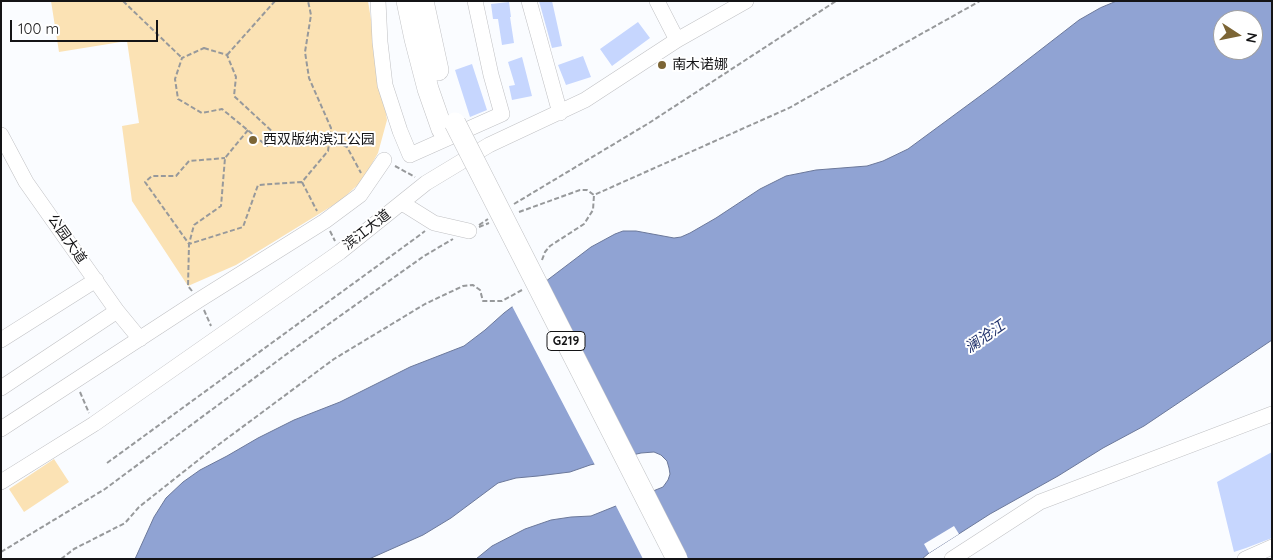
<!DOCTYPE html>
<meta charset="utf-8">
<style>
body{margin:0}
#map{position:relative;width:1273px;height:560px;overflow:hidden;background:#fafcff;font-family:Quicksand,sans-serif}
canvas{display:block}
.frame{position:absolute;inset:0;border:2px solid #141416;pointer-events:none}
.north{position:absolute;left:1213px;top:10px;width:50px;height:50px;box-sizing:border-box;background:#fff;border:1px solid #a1a1a2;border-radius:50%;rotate:101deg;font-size:14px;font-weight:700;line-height:20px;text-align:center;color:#141416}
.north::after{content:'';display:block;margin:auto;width:18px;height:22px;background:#7c6535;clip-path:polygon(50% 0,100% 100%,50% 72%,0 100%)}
.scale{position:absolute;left:10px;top:20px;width:148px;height:22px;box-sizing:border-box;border:2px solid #141416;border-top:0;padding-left:6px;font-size:15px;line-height:18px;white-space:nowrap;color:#141416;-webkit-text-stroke:4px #fff;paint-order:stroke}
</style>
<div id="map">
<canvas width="1273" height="560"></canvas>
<div class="frame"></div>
<div class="north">N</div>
<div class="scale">100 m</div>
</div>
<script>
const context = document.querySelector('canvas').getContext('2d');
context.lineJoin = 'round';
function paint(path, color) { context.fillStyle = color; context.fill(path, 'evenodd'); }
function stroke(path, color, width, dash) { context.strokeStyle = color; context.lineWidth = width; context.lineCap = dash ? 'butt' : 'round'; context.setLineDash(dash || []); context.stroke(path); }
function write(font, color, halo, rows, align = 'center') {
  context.font = font + ' Quicksand,"Noto Sans SC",sans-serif'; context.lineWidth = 4; context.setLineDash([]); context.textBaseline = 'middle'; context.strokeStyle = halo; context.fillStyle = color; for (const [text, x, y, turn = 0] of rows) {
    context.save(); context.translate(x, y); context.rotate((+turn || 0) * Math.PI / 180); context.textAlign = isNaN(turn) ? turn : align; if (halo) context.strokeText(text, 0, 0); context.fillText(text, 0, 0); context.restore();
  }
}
const green = new Path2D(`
 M51,1H368L387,120L378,153L362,181L340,201L236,265L188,286L132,201L122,126L139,123L127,41L59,52Z
 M54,459L69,482L24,512L9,489Z`);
const water = new Path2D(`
 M1117,1H1272V340L1144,426L1103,448L1058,476L990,514L929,553L922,559H476L492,546L525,529L551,520L571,517L591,516L663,487L668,480L670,474L669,468L667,461L661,455L654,452L641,453L590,465L570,472L538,476L516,478L498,483L451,518L423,535L369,559H135L154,517L166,498L183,482L200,470L227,456L258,438L294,420L340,402L410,367L464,346L485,330L504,313L591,247L615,234L623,231H636L674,238L681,237L690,233L716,218L760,189L786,176L816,170L867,166L883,161L908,149L995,85L1079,20L1100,8ZM1223,20H1253V50H1223Z`);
const pier = new Path2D(`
 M543,280L635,457L596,467L511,304Z
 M652,490L688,559H643L615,504Z
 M954,526L959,534L929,553L924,544Z`);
const building = new Path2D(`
 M539,1H552L562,46L552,48Z
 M509,2L511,17H510L514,43L502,45L498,19H493L491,4Z
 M638,22L650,38L612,66L600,49Z
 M583,56L591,77L566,85L558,65Z
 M522,57L532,96L512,100L509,86L515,85L508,62Z
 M472,64L487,110L470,117L455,70Z
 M1272,452V538L1246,548L1234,552L1217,482Z`);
const path = new Path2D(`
 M123,1L182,58
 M204,48L227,55L236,77L234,96L276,135L267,146L222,109L202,113L178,99L175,79L182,58Z
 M227,55L275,1
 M248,130L225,158L221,206L194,225L189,244L243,227L258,185L302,182L328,151L331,128L309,78L305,52L311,15L308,1
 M330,138L347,147L361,173
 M395,166L415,177
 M302,182L317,211
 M514,204L649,123L836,1
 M519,212L580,190H587L594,195L789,108L980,1
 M479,225L488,219
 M479,227L489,223
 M330,231L335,241
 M542,260L545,252L550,246L584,224L593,210L594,195
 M192,291L188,286L189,244L145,182L152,176H176L189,161L225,158
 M204,310L211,326
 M80,392L89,413
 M107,463L413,240L425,231
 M1,552L105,489L284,356L424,256L453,239
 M61,559L74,549L125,523L139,507L206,454L334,359L425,304L463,286L473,285L480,290L483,301H502L522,290`);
const minor = new Path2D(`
 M378,1L380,42L385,85L400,131L410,155L502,114L491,75L475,1
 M529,1L560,113
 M657,1L677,40
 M1,135L26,182L117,311L140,339
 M402,203L434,223L469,231
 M1,340L96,280
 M1,388L117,311
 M1,429L199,300L325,221L360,195L384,160
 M1,482L94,424L340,252L426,183L489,145L585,100L677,40L746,1
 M952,559L1040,502L1272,414
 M1245,559L1272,547`);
const highway = new Path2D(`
 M407,1L415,39L428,89L442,129
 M423,1L438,70`);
const highwayBridge = new Path2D(`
 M455,123L677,559`);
const markers = [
 [662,65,5,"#7c6535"],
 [253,140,5,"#7c6535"]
];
const shields = [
 [566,341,38]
];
const shieldNames = [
 ["G219",566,341]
];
const poiNames = [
 ["南木诺娜",672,65],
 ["西双版纳滨江公园",263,140]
];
const streetNames = [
 ["滨江大道",367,230,-38],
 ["公园大道",67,239,55]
];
const waterNames = [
 ["澜沧江",985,337,-35]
];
paint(green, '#fbe2b4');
paint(water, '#90a3d3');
stroke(water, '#6b789a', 1);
paint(pier, '#fafcff');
paint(building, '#c6d6fe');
stroke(minor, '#c0c1c4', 16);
stroke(highway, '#c0c1c4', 22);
stroke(path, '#97999b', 2, [5, 2.5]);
stroke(minor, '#fff', 15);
stroke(highway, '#fff', 21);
stroke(highwayBridge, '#c0c1c4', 22, []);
stroke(highwayBridge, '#fff', 21);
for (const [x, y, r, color] of markers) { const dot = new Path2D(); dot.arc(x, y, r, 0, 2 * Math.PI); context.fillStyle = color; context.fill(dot); stroke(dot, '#fff', 2); }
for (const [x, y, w] of shields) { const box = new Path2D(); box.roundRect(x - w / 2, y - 9.5, w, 19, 4); context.fillStyle = '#fff'; context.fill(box); stroke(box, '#141416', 1); }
write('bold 12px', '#141416', null, shieldNames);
write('14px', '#141416', '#fff', poiNames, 'left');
write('14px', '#141416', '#fff', streetNames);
write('italic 15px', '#20316b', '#fff', waterNames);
</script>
